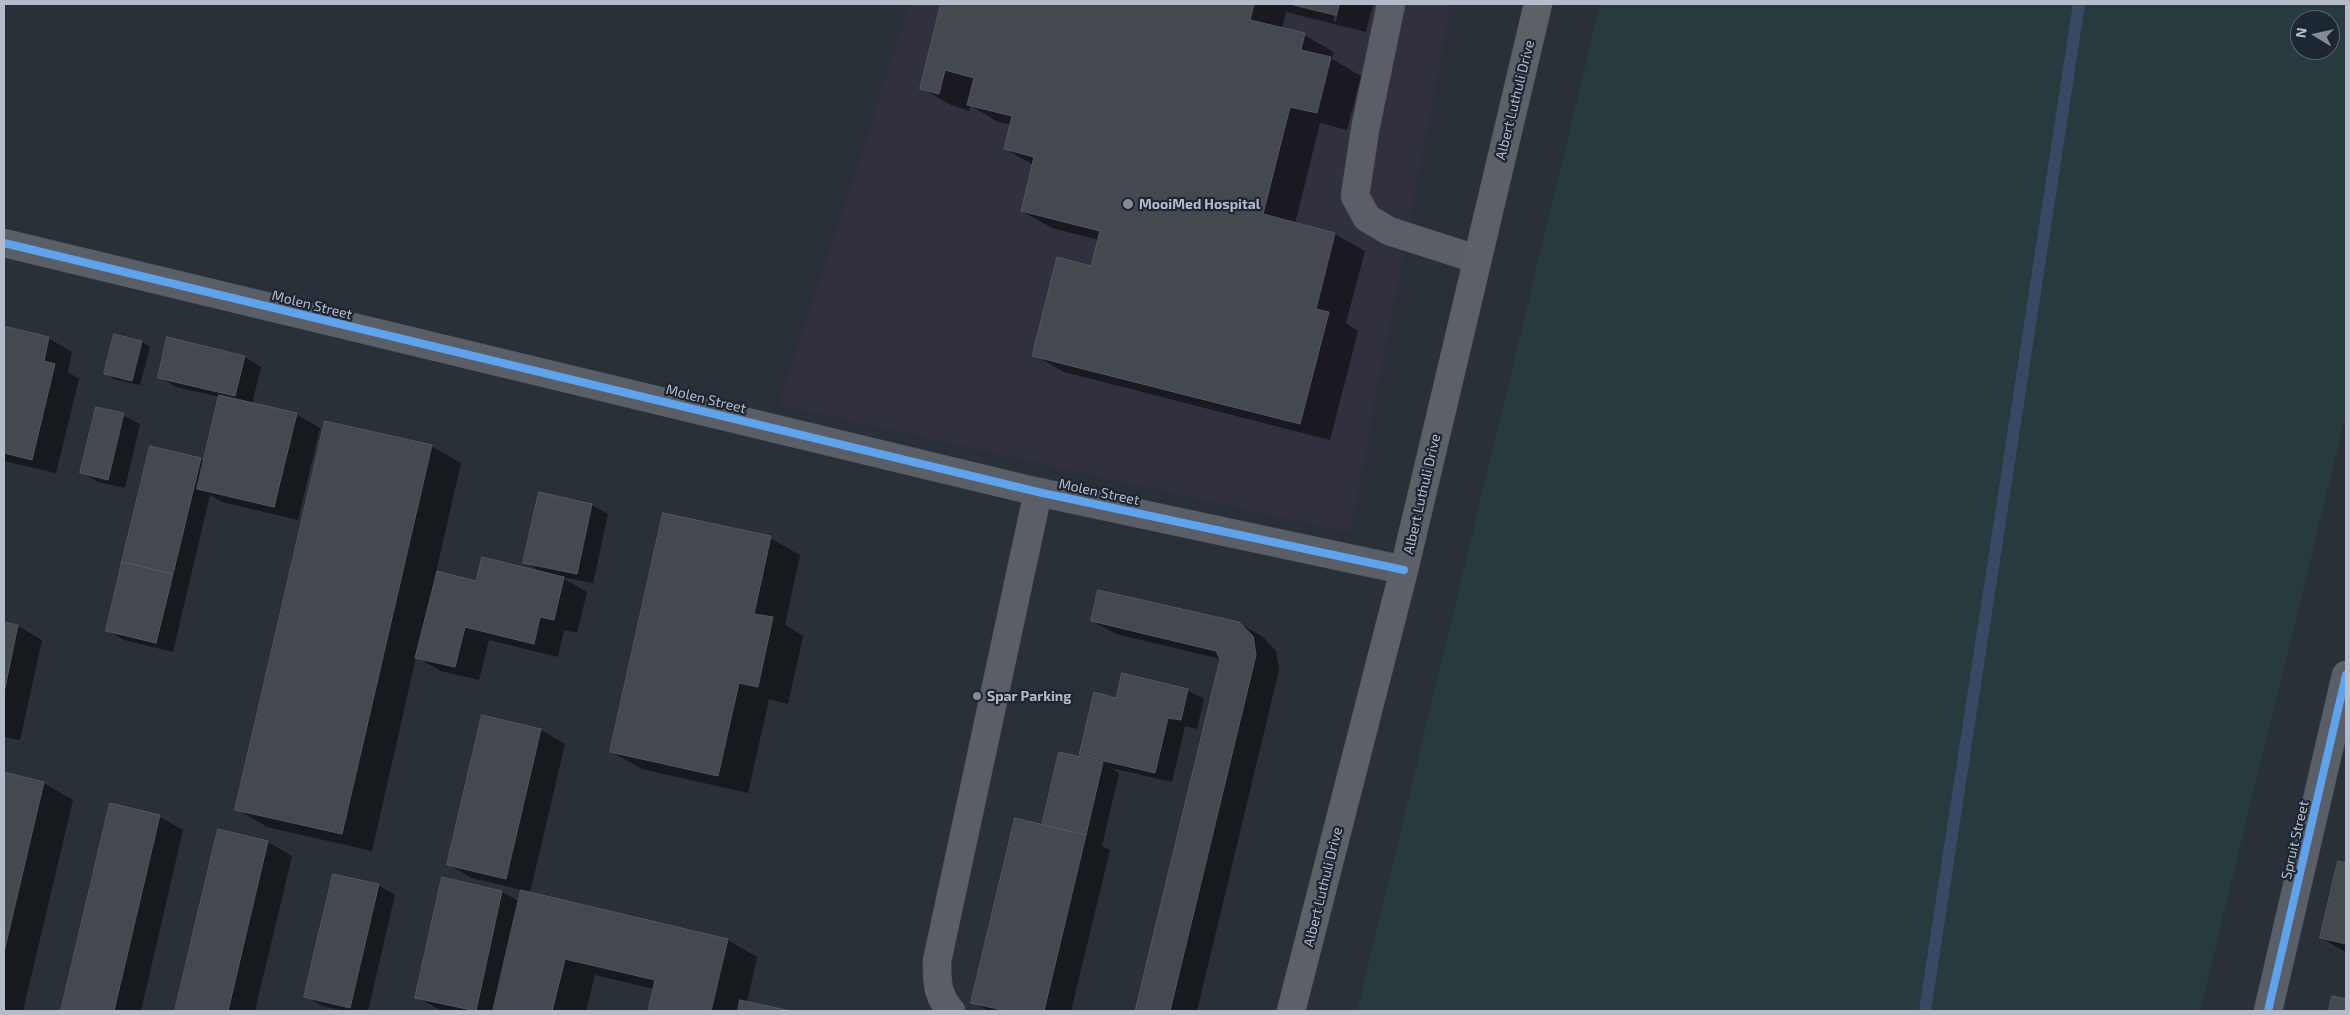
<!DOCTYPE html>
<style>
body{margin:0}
#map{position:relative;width:2350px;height:1015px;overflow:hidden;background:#2a3038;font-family:"Exo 2",sans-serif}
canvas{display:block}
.frame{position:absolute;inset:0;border:5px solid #b4bcc9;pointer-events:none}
.north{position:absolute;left:2290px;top:10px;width:50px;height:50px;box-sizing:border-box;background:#1d2633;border:1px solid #59626f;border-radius:50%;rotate:279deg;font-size:14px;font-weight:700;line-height:20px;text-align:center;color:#b4bcc9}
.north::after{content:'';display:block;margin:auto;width:18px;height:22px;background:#848b96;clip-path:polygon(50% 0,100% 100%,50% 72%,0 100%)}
</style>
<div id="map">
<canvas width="2350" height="1015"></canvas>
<div class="frame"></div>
<div class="north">N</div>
</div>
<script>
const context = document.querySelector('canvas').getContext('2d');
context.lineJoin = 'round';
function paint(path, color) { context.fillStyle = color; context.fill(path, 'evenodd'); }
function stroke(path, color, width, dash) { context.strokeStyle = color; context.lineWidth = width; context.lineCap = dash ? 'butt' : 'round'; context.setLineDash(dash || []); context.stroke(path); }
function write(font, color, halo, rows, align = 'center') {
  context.font = font + ' "Exo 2",sans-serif'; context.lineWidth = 4.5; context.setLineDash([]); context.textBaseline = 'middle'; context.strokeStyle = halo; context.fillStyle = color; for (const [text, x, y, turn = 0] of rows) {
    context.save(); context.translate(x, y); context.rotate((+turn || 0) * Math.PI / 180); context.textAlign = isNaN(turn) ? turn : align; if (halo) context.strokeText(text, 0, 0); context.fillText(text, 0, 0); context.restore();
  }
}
const medical = new Path2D(`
 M910,4H1451L1350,533L779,405Z`);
const green = new Path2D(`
 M1600,4H2346V415L2200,1011H1357ZM2300,20H2330V50H2300Z`);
const shadow = new Path2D(`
 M943,4H1338L1333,21L1336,22L1340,4H1373L1366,32L1286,12L1282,29L1304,35L1334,52L1332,59L1361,76L1347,130L1320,123L1295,224L1335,234L1365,251L1346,323L1358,331L1330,440L1064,372L1034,355L1092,267L1099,240L1052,228L1022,211L1034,165L1005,149L1011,125L998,122L971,106L969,111L951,105L921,88Z
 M4,328L48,338L72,352L68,372L79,379L56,473L4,461Z
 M168,339L245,357L261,367L252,404L296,414L320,428L298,520L222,502L210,495L173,652L124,640L107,630L200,459L204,461L220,397L176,387L159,377Z
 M142,342L150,347L140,385L114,379L106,374Z
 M123,415L140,424L125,488L98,482L81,472Z
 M431,446L461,463L436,572L477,582L541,572L525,562L592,505L608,514L593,583L561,577L587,592L577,633L564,630L558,657L489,640L479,680L441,671L416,657L372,851L267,827L237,809Z
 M770,538L800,555L785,625L803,636L788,704L769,699L748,793L642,769L612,752Z
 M1092,621L1239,623L1263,637L1276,651L1279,670L1197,1011H1136L1221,659L1116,634Z
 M4,623L18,626L42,640L20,740L4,737Z
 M1187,690L1204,699L1197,729L1185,726L1172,782L1111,768L1119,773L1102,846L1110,850L1071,1011H1013L997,1008V1010L1002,1011H989L973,1002L1043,826L1088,759L1080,755L1117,699Z
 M541,730L565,744L530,893L727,940L757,957L747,1003L786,1011H649L654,989L595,975L586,1011H442L417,997L443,879L502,892L520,902L522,890L472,878L449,865Z
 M4,773L44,783L73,800L23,1011H4Z
 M110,805L160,817L183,830L141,1011H62Z
 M219,830L268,842L292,856L255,1011H176Z
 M2339,862L2346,864V952L2321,938Z
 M378,885L395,895L368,1011H345L322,1006L306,996Z`);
const stream = new Path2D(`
 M1925,1011L2079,4`);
const building = new Path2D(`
 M941,4H1254L1250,20L1305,33L1301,50L1331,57L1317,113L1290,107L1263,214L1335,233L1316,309L1329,312L1300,424L1032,356L1057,257L1091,266L1100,231L1021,211L1034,157L1004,149L1012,116L967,105L974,78L945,70L939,94L920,89Z
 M1290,4H1339L1336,15Z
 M4,326L49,337L44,361L55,364L32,460L4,453Z
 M114,334L142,341L132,381L104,374Z
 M167,337L245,356L235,396L158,378Z
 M219,395L297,413L274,507L197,489Z
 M96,407L124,413L108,480L80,473Z
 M325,421L432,445L342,834L235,810Z
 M150,446L201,458L173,574L122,562Z
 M539,492L592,504L577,574L523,563Z
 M663,513L771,536L754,614L773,617L758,687L739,683L718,776L610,752Z
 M482,557L564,577L554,620L540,617L534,644L465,627L455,667L415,658L437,571L476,581Z
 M122,562L173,574L156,643L106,631Z
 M1098,590L1239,622L1253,636L1256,655L1170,1011H1135L1220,659L1216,651L1091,621Z
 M4,622L18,625L4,693Z
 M1122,673L1188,689L1181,720L1168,718L1155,773L1079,755L1094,692L1116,698Z
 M482,715L541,729L506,879L447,865Z
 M1059,752L1103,762L1086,835L1042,825Z
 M4,772L44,782L4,952Z
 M110,803L160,815L114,1011H61Z
 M1015,818L1086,835L1044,1011H1007L971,1003Z
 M218,829L268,841L228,1011H175Z
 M2338,861L2346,863V944L2320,938Z
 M333,874L379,884L350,1008L304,997Z
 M442,877L502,891L476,1011L415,998Z
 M521,890L728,939L711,1011H648L655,980L565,959L552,1011H493Z
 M2332,996L2346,999V1011H2329Z
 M740,1000L791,1011H738Z`);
const minor = new Path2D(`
 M1391,4L1365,130L1355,196L1367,218L1389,231L1476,259
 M4,243L1038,492L1404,570
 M951,1011C937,996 937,981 937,961L1038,492
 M2268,1011L2346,675`);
const major = new Path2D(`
 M1291,1011L1404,570L1538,4`);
const cycleway = new Path2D(`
 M4,243L1038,492L1404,570
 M2268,1011L2346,675`);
const markers = [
 [1128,204,6,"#848b96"],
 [977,696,5,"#848b96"]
];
const streetNames = [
 ["Albert Luthuli Drive",1515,100,-76],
 ["Molen Street",312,305,14],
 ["Molen Street",706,399,14],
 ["Molen Street",1099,492,12],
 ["Albert Luthuli Drive",1422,494,-77],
 ["Spruit Street",2295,840,-77],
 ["Albert Luthuli Drive",1323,887,-76]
];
const poiNames = [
 ["MooiMed Hospital",1139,204],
 ["Spar Parking",987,696]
];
paint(medical, '#31303e');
paint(green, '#273a3e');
paint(shadow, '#0007');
stroke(stream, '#384963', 12);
paint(building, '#444950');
stroke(building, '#52575f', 1);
stroke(minor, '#484c53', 29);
stroke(major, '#484c55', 29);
stroke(minor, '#5a5e66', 28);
stroke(major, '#5c6168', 28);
stroke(cycleway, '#60a3ed', 8);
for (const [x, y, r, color] of markers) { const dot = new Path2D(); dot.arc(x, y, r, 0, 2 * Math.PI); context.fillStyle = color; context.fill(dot); stroke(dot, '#1d2633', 2); }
write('14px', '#b4bcc9', '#1d2633', streetNames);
write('bold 14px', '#b4bcc9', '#1d2633', poiNames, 'left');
</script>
